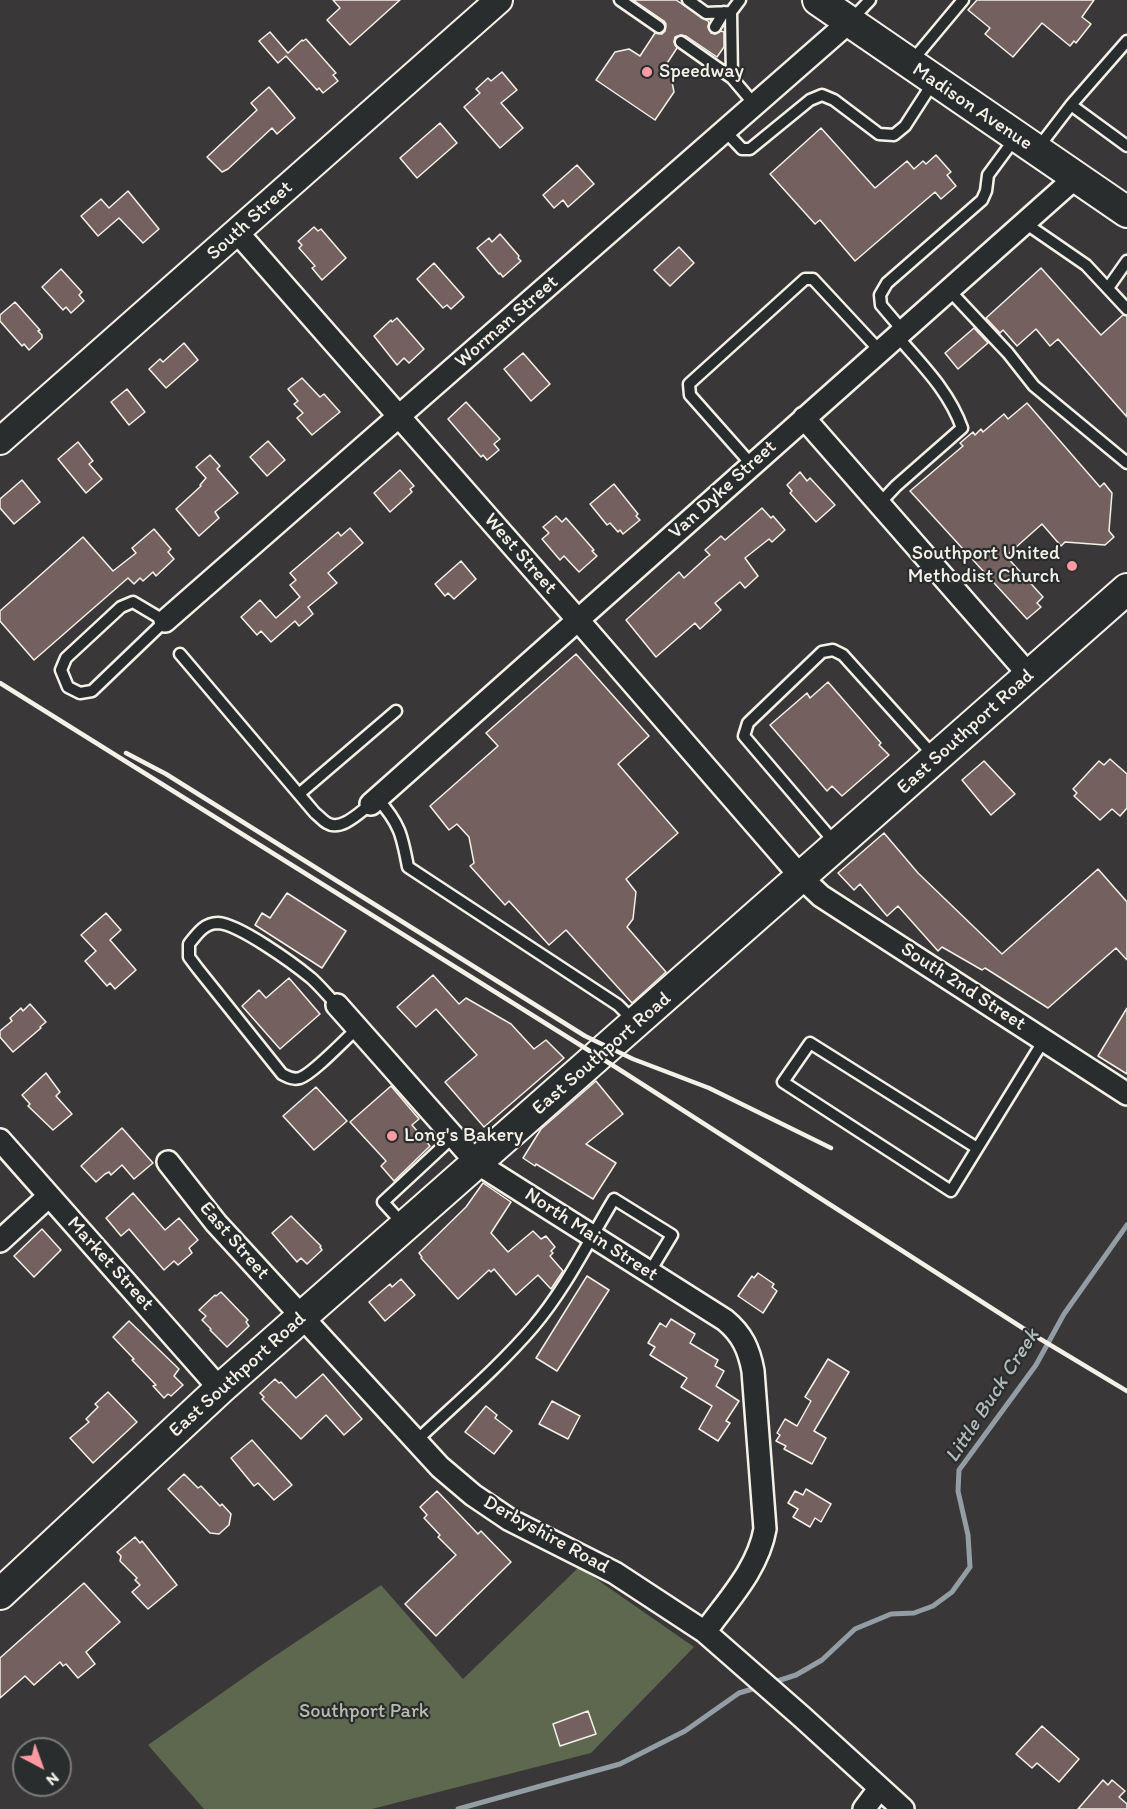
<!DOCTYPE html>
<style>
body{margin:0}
#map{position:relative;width:1127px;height:1809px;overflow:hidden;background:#393738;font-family:Itim,sans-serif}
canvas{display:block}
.north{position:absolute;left:12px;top:1737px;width:60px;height:60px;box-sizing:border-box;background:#2a2d2e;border:2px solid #7b7b78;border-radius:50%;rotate:139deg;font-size:16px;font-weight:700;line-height:24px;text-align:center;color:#f4f1e8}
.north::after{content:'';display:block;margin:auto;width:21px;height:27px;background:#ff9aa2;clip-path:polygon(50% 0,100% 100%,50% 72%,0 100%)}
</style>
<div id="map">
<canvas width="1127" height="1809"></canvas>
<div class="north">N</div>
</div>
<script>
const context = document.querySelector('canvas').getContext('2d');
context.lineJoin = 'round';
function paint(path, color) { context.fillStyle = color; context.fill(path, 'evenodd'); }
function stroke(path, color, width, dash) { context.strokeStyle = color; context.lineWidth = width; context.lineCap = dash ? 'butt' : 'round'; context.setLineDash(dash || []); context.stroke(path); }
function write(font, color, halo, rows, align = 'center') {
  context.font = font + ' Itim,sans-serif'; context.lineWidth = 4.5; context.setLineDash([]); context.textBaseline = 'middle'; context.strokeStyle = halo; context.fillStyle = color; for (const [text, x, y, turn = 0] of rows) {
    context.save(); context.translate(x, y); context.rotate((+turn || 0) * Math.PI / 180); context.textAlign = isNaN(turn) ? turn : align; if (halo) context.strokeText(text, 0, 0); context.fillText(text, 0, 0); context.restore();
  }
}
const green = new Path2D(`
 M579,1567L694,1647L591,1753L372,1809H204L148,1745L263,1664L381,1585L463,1679Z`);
const stream = new Path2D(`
 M771,1683L796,1675L822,1660L855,1629L891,1614L914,1613L933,1606L952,1592L970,1567L968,1535L958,1491L959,1470L1036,1365L1064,1314L1127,1225
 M458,1809L620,1764L685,1731L739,1693L759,1687`);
const building = new Path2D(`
 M333,0H400L350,45L327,20L340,8Z
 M633,0H676L709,22L708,27L711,33L715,34L721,31L724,32V47L717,57L686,36L681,35L675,37L674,42L677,48L662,71L671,77L674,92L655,120L596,80L615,52L629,49L640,56L655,33L662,34L665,31L666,24L664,21Z
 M977,0H1094L1082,17L1091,24L1076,43L1074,41L1070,46L1042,23L1013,57L985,34L990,28L968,10Z
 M270,32L288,53L302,40L303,41L306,39L336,73L333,75L338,81L323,93L319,88L317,90L286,56L278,63L259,41Z
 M502,72L517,90L501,103L523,128L500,148L464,107L480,93L476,89L488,78L491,81Z
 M269,87L295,118L277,134L272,128L228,169L222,172L207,157L257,110L251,103Z
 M440,123L457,143L417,178L400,158Z
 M821,128L875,188L907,161L914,169L923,161L926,164L936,155L951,172L947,175L956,186L941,199L935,192L855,261L820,220L815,224L770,174Z
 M577,165L594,184L568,207L563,200L554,208L543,195Z
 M128,191L159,229L143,243L119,218L98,236L81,216L101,199L109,208Z
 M314,227L318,231L321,229L346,258L322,280L312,268L315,266L299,248L302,245L298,241Z
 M500,234L519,256L518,258L521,261L503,277L500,273L499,274L477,248L489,238L492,242Z
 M679,247L694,263L670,286L654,270Z
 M434,263L464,297L451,309L447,305L443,308L417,279Z
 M1041,268L1101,335L1123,315L1127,316V417L1058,339L1050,346L1036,329L1017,346L1003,330L1000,333L986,318Z
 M61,269L82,292L79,295L84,301L71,313L66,307L63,310L42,287Z
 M15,302L40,330L38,331L42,335V338L29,350L24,344L22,346L0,321V315Z
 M397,318L424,349L409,363L404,358L397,365L374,336L391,320L392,322Z
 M974,328L988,343L958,369L945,353Z
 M184,343L198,360L166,388L149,369L160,359L163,362Z
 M523,353L550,384L531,401L504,369Z
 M302,378L320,397L324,394L340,412L312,435L297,418L303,413L294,404L298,401L288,389Z
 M127,389L145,412L129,425L111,402Z
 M466,402L500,439L494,444L499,450L487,460L483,455L481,457L448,419Z
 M1027,403L1100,487L1104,483L1112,493L1109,531L1114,537L1105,545L1065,542L1061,546L1042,524L1006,556L1043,597L1037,603L1041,607L1027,619L910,491L963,446L960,443L973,432L975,435L981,429L983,432L1004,414L1008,419Z
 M268,441L285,460L267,476L250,457Z
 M78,442L93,461L89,464L102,479L86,493L58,459Z
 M210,455L220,466L217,469L238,493L215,512L219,518L199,536L176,509L201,486L200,485L206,478L196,467Z
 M400,470L414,486L410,489L412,492L390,512L374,493Z
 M800,472L807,481L810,478L835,505L816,522L790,493L792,491L787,485Z
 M22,480L40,502L14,524L0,508V499Z
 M614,484L638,514L636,516L640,520L623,534L620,530L618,532L610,523L607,525L590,504Z
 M762,508L771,518L773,516L785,530L772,542L769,539L745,558L758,576L745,588L740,582L715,603L721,610L700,629L695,623L656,657L626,620L679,572L684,578L707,557L710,555L705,550L721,536L725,540Z
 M556,516L562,522L566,518L594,550L592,551L597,556L579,572L564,556L560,560L542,539L549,533L543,527Z
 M350,528L363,543L328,573L337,583L308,607L313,614L299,626L295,621L271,642L261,631L257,635L241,617L260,600L276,618L300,597L290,585L296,580L290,573L338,532L341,536Z
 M154,529L171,549L168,552L174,559L156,576L153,572L143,581L140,578L134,584L128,578L34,660L0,621V611L83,537L113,571L136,553L132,548Z
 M461,561L476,579L454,599L448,593L445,596L435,584Z
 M576,654L649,736L618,764L678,833L626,879L636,892L633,919L627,927L666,972L632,1003L566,930L549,945L509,901L505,905L470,866L474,863L469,837L457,824L449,830L430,806L498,746L486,733Z
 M828,682L881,743L879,745L889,755L842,796L832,786L827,791L770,725L807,693L810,698Z
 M1110,759L1127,774V808L1120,816L1112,809L1100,820L1074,796L1077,793L1073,789L1099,761L1104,765Z
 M984,761L1015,794L991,815L962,780Z
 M884,833L918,873L1002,954L1098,869L1127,902V960L1116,948L1048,1008L985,968L982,970L942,947L938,951L898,906L887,916L860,884L854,890L838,873Z
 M287,893L346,931L322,968L255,925L262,913L270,918Z
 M106,913L121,930L110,940L136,970L115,989L110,983L107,986L85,961L96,951L81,935Z
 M433,975L459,1004L466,998L511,1024L534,1049L546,1040L564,1058L484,1127L445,1082L477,1055L436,1009L416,1027L397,1007Z
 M289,978L320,1014L280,1049L242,1006L259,990L266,998Z
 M30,1004L46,1022L40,1027L41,1028L13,1052L0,1037V1031L12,1021L10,1018L21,1008L23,1011Z
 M1127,1008V1074L1098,1056Z
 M46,1073L60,1092L56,1096L72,1114L53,1130L28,1106L30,1104L22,1095Z
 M596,1081L623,1114L586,1144L616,1163L593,1199L536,1164L535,1166L523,1158L541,1129Z
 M391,1086L419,1119L412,1125L430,1146L394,1181L381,1166L386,1161L350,1122Z
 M316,1087L347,1121L314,1150L283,1116Z
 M122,1128L153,1163L134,1179L122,1165L111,1175L109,1172L105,1174L96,1182L81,1166Z
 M483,1183L511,1202L491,1233L508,1252L533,1231L541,1239L546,1236L555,1247L551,1251L553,1253L550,1256L563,1271L551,1289L538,1275L516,1295L494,1269L491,1272L489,1270L458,1299L421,1258L422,1257L419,1253L466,1207Z
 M133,1193L165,1230L179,1218L198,1240L189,1248L192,1253L178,1265L174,1261L164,1270L129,1229L121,1236L106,1218Z
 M291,1216L321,1246L320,1247L322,1250L307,1264L301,1258L297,1262L272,1233Z
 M42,1229L61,1250L34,1277L14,1256Z
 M758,1273L774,1284L772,1287L777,1291L763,1313L738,1296L752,1276L754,1278Z
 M587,1276L609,1290L557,1371L536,1358Z
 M401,1279L415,1295L385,1321L369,1302L390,1284L392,1287Z
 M221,1292L248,1320L246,1322L249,1326L227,1347L210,1330L211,1329L202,1320L206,1316L199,1310L215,1295L216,1296Z
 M671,1319L695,1334L690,1343L718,1360L715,1366L724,1371L716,1386L739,1401L726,1421L730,1423L718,1441L699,1429L712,1406L681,1387L687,1378L684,1376L650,1355L655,1347L648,1343L660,1323L666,1327Z
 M129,1321L179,1369L174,1376L183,1385L171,1396L168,1394L164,1398L153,1386L156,1385L132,1360L134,1359L113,1337Z
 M828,1359L849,1372L814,1431L826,1438L812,1464L784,1449L786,1446L776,1441L780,1435L777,1433L785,1419L797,1426L811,1401L805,1397Z
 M323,1374L362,1419L344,1435L326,1415L301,1439L262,1399L264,1397L260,1393L275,1379L279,1383L281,1382L296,1398Z
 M108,1392L137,1422L93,1463L70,1438L89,1422L86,1419L98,1407L95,1404Z
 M552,1401L580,1416L568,1439L539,1424Z
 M486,1406L497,1415L495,1418L512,1431L494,1454L465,1432Z
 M252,1440L292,1485L274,1500L258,1483L254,1486L231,1458Z
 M184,1474L198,1488L201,1486L220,1506L222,1504L231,1514L229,1525L219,1534L210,1533L168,1489Z
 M806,1489L831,1504L821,1522L815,1518L810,1527L793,1517L798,1509L788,1503L795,1491L803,1495Z
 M437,1491L478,1534L481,1531L511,1562L436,1636L405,1604L456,1555L438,1537L440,1535L424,1518L427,1515L420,1507Z
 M135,1537L140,1543L142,1541L177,1585L148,1609L132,1592L140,1585L135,1580L137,1578L120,1561L121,1556L117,1552Z
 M84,1583L120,1622L86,1652L95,1664L78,1678L66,1664L63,1666L60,1662L34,1685L25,1676L0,1698V1658Z
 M588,1711L596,1734L560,1746L553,1724Z
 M1042,1726L1079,1759L1059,1782L1037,1763L1032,1768L1016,1754Z
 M1103,1780L1108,1785L1112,1780L1125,1791L1119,1797L1127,1804V1809H1078Z`);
const service = new Path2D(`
 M620,0L659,27
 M688,0L706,13L731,12L740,0
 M731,12L732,78L755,105
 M851,20L870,0
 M715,27L724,12
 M681,42L732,78
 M912,61L963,0
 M1071,105L1127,146
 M725,131L742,149H750L810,100L822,95L834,100L879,134L894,135L905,126L934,81
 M1038,148L1071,105L1127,41
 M1025,223L1086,265L1127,309
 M1108,288L1127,261
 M949,290L1008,353L1034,386L1127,463
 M903,331L881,305L880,295L887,283L982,200L986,191L988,175L1016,137
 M752,465L690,395L689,384L805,279H813L880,351
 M879,504L896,486L962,428C949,391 922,365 897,336
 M133,602L165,621L92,691L80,693L68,687L61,670L66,658L121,607Z
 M180,654L315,813C319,816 323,821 327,823C341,832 360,812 371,804
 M299,794L396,711
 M377,798C400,824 402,835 408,867L618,1005L634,1021
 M836,844L744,736L748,723L822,652L833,650L843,655L934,756
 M337,1005C328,996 320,986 311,978C294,964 239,924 218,923C204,923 197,934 189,944V957L198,969L282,1074C288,1077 293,1080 300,1078C314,1073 345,1039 358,1028
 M977,1148L810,1043L783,1082L951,1191L1044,1040
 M403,1224L383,1202L454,1136
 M415,1442C455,1404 498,1368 533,1327C566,1288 588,1242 614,1199L672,1235L649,1273`);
const minor = new Path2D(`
 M237,232L578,620L802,878L821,896L1127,1094
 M804,418L1030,676
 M165,621L849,22
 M371,804L1075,178
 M337,1005L477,1163L725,1320C742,1334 749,1349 753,1371L765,1529C758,1569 728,1600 705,1632
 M0,1140L220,1389
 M168,1162L216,1223L440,1467L473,1495L510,1520L615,1573L705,1632L802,1717L903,1809
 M0,1241L49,1196
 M864,1809L879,1789`);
const tertiary = new Path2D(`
 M0,441L499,0`);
const secondary = new Path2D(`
 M818,0L1127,212
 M0,1594L220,1389L1127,589`);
const rail = new Path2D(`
 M0,683L617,1068L1032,1334L1127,1391
 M126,753L166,774L585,1036L633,1059L709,1088L831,1148`);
const markers = [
 [647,72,6,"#ff9aa2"],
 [1072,566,6,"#ff9aa2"],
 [392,1136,6,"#ff9aa2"]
];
const poiNames = [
 ["Speedway",659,72],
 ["Southport United",1060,554,"right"],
 ["Methodist Church",1060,577,"right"],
 ["Long's Bakery",404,1136]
];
const streetNames = [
 ["Madison Avenue",972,107,34],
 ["South Street",250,221,-42],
 ["Worman Street",507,322,-41],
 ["Van Dyke Street",723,490,-42],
 ["West Street",520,554,49],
 ["East Southport Road",966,732,-42],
 ["South 2nd Street",963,987,33],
 ["East Southport Road",602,1054,-41],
 ["North Main Street",591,1235,33],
 ["East Street",234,1241,49],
 ["Market Street",110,1264,48],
 ["East Southport Road",238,1375,-42],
 ["Derbyshire Road",546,1535,29]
];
const parkNames = [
 ["Southport Park",364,1712]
];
const waterNames = [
 ["Little Buck Creek",993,1396,-57]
];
paint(green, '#5d684f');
stroke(stream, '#939ea4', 5);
paint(building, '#73605f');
stroke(building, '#f4f1e8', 1.5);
stroke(service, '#f4f1e8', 15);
stroke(minor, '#f4f1e8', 26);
stroke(tertiary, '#f4f1e8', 30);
stroke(secondary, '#f4f1e8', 34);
stroke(service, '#2a2d2e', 10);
stroke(minor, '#2a2d2e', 21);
stroke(tertiary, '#2a2d2e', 26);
stroke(secondary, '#2a2d2e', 30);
stroke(rail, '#f4f1e8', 4.5);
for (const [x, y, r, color] of markers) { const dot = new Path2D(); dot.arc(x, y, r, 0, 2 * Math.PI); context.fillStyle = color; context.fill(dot); stroke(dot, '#2a2d2e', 2); }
write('20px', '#f4f1e8', '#2a2d2e', poiNames, 'left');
write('20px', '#f4f1e8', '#2a2d2e', streetNames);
write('20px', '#b8baab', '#2a2d2e', parkNames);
write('italic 21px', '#b4b9ba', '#2a2d2e', waterNames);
</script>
